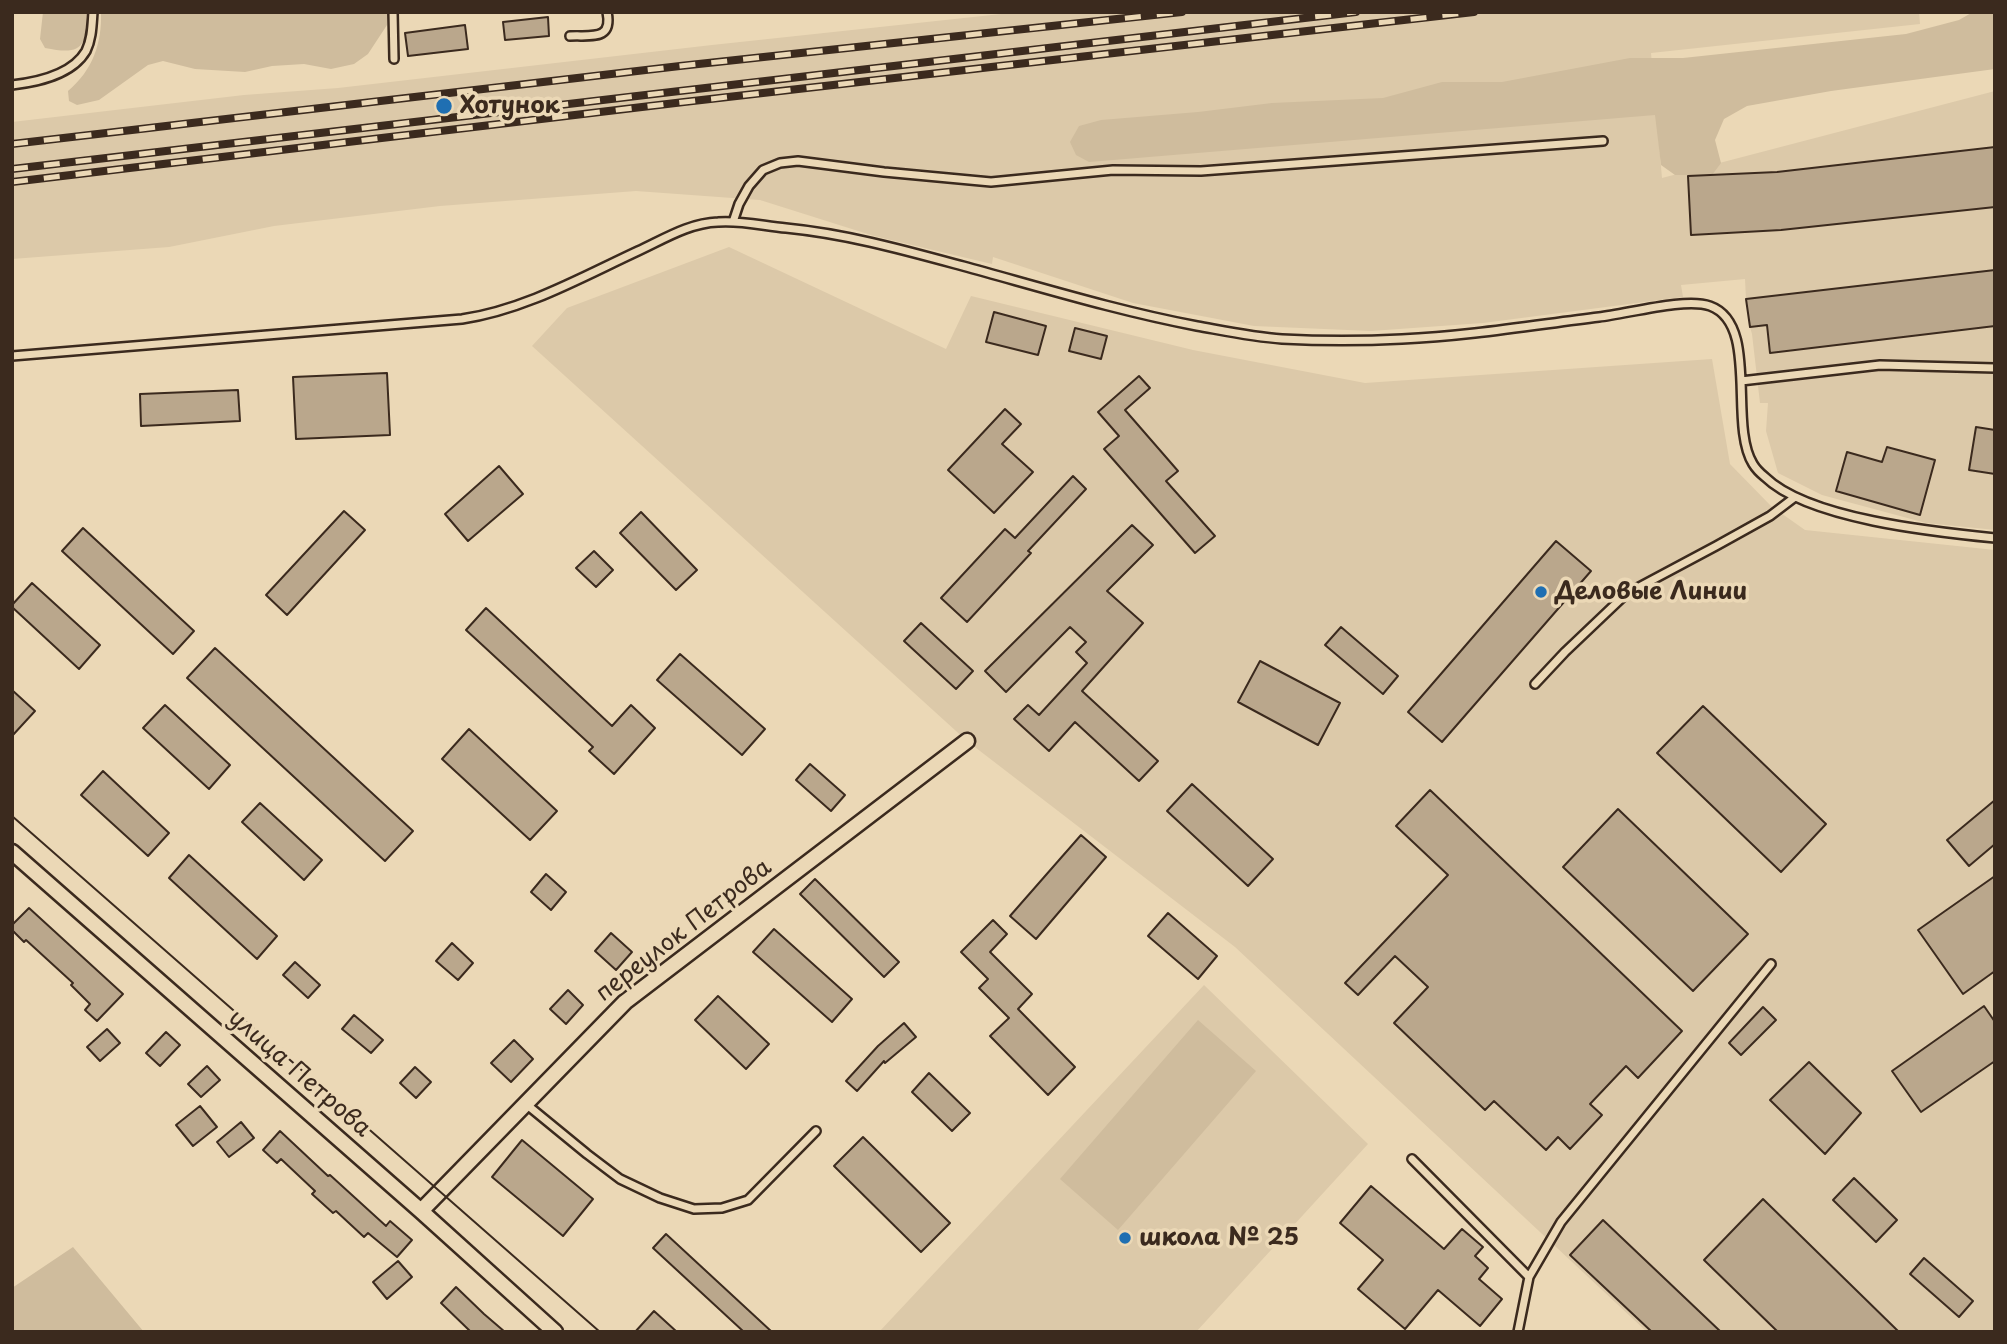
<!DOCTYPE html>
<meta charset="utf-8">
<style>
body{margin:0}
#map{position:relative;width:2007px;height:1344px;overflow:hidden;background:#ebd8b6;font-family:"Playpen Sans",sans-serif}
canvas{display:block}
.frame{position:absolute;inset:0;border:14px solid #3b2a1e;pointer-events:none}
</style>
<div id="map">
<canvas width="2007" height="1344"></canvas>
<div class="frame"></div>
</div>
<script>
const context = document.querySelector('canvas').getContext('2d');
context.lineJoin = 'round';
function paint(path, color) { context.fillStyle = color; context.fill(path, 'evenodd'); }
function stroke(path, color, width, dash) { context.strokeStyle = color; context.lineWidth = width; context.lineCap = dash ? 'butt' : 'round'; context.setLineDash(dash || []); context.stroke(path); }
function write(font, color, halo, rows, align = 'center') {
  context.font = font + ' "Playpen Sans",sans-serif'; context.lineWidth = 7; context.setLineDash([]); context.textBaseline = 'middle'; context.strokeStyle = halo; context.fillStyle = color; for (const [text, x, y, turn = 0] of rows) {
    context.save(); context.translate(x, y); context.rotate((+turn || 0) * Math.PI / 180); context.textAlign = isNaN(turn) ? turn : align; if (halo) context.strokeText(text, 0, 0); context.fillText(text, 0, 0); context.restore();
  }
}
const built = new Path2D(`
 M1020,12H1919L1920,24L1651,53L1662,178L1995,91V530L1926,523L1822,495L1778,473L1766,431L1768,403H1760L1752,334L1750,327L1746,299L1745,279L1681,285L1683,297L1483,323L1371,331L1254,326L1133,303L993,257L992,264L874,236L760,200L636,191L440,206L274,226L169,247L12,259V122L244,95L338,88L712,45Z
 M729,247L946,349L971,296L1193,350L1365,383L1712,359L1730,464L1771,506L1805,530L1995,550V1332H1647L1235,947L967,741L532,346L567,308Z
 M1204,985L1368,1144L1196,1332H879Z`);
const green = new Path2D(`
 M43,12H89C86,49 81,55 45,48L40,39Z
 M101,12H388L387,25L368,54L354,64L331,69L304,64L272,66L245,72L195,69L163,61L148,65L99,100L77,105L69,101L68,91C93,70 102,43 101,12Z
 M1973,12H1995V69L1831,91L1747,106L1724,119L1715,140L1721,163L1712,175H1675L1661,165L1655,115L1089,162L1076,155L1070,142L1079,126L1101,120L1198,112L1272,103L1383,98L1442,82H1502L1630,58H1683L1906,34L1959,20Z
 M1198,1020L1256,1071L1118,1230L1060,1179Z
 M73,1247L144,1332H12V1288Z`);
const building = new Path2D(`
 M548,17L549,36L505,40L503,22Z
 M465,25L468,49L408,56L405,33Z
 M1995,147V207L1781,230L1691,235L1688,176L1777,172Z
 M1995,270V326L1770,353L1767,325L1750,327L1746,299Z
 M994,312L1046,326L1038,355L986,342Z
 M1075,328L1107,336L1101,359L1069,351Z
 M387,373L390,435L296,439L293,377Z
 M1139,376L1150,388L1125,410L1178,471L1166,481L1215,536L1195,553L1104,449L1119,436L1098,412Z
 M238,390L240,421L141,426L140,394Z
 M1005,409L1021,424L1002,444L1033,472L994,513L948,470Z
 M1976,427L1995,430V474L1969,470Z
 M1887,447L1935,460L1920,515L1836,491L1847,452L1882,462Z
 M499,466L523,494L468,541L445,514Z
 M1073,476L1086,489L1028,551L1031,553L967,622L941,598L1005,529L1015,538Z
 M344,511L365,530L287,615L266,595Z
 M641,512L697,570L676,590L620,533Z
 M1132,525L1153,545L1107,591L1143,623L1082,691L1158,761L1139,781L1075,722L1049,751L1014,719L1028,705L1039,715L1087,663L1076,652L1086,642L1070,627L1006,692L985,671Z
 M83,528L194,631L173,654L62,551Z
 M1556,541L1591,571L1442,742L1408,712Z
 M594,551L613,570L596,587L576,568Z
 M32,583L100,645L79,669L12,607V605Z
 M486,608L612,726L631,705L655,728L614,774L589,751L593,747L466,630Z
 M921,623L973,671L956,689L904,641Z
 M1341,627L1398,676L1383,694L1325,645Z
 M215,648L413,831L385,861L187,678Z
 M680,654L765,729L742,755L657,680Z
 M1260,661L1340,703L1318,745L1238,702Z
 M12,690L35,711L12,736Z
 M165,705L230,765L209,789L143,728Z
 M1703,706L1826,824L1781,872L1657,753Z
 M469,729L557,811L530,840L442,759Z
 M810,764L845,795L831,811L796,780Z
 M103,771L169,833L148,856L81,795Z
 M1192,784L1273,859L1248,886L1167,811Z
 M1430,790L1682,1031L1638,1078L1626,1066L1590,1104L1602,1115L1570,1149L1558,1137L1546,1150L1494,1101L1485,1110L1394,1023L1428,987L1395,956L1358,995L1345,983L1448,875L1396,826Z
 M1995,800V844L1969,866L1947,840Z
 M260,803L322,860L304,880L242,822Z
 M1618,809L1748,934L1693,991L1563,867Z
 M1081,835L1106,857L1036,939L1010,916Z
 M189,855L277,936L257,959L169,878Z
 M546,874L566,892L551,910L531,892Z
 M1995,876V971L1963,994L1918,930Z
 M815,879L899,962L884,977L800,894Z
 M29,908L123,994L97,1021L85,1010L90,1004L71,985L73,983L26,940L24,942L12,930V925Z
 M1168,913L1217,956L1198,979L1148,936Z
 M993,920L1007,934L990,952L1032,994L1018,1009L1075,1067L1048,1095L990,1036L1009,1018L979,988L988,979L961,952Z
 M774,929L852,999L832,1022L753,952Z
 M611,933L632,952L616,970L595,951Z
 M452,943L473,963L458,980L436,961Z
 M295,962L320,985L308,998L283,975Z
 M568,990L583,1005L566,1024L550,1009Z
 M718,996L769,1044L746,1069L695,1020Z
 M1984,1006L1995,1022V1061L1921,1112L1892,1071Z
 M1763,1007L1776,1020L1741,1055L1729,1043Z
 M354,1015L383,1040L371,1053L342,1029Z
 M904,1023L916,1037L885,1063L884,1061L857,1091L846,1081L878,1046Z
 M107,1029L120,1043L100,1061L87,1047Z
 M166,1032L180,1045L160,1066L146,1053Z
 M514,1040L533,1059L511,1082L491,1063Z
 M1809,1062L1861,1113L1825,1154L1770,1100Z
 M207,1066L220,1080L201,1097L188,1084Z
 M415,1067L431,1082L416,1098L400,1083Z
 M929,1073L970,1113L952,1131L912,1092Z
 M200,1106L217,1127L193,1146L176,1125Z
 M241,1122L254,1138L229,1157L217,1142Z
 M280,1131L328,1176L330,1175L386,1226L390,1221L412,1240L397,1257L368,1233L364,1237L336,1211L333,1213L312,1194L315,1191L281,1159L277,1163L263,1150Z
 M863,1137L950,1223L921,1252L834,1166Z
 M522,1140L593,1199L563,1236L492,1177Z
 M1854,1178L1897,1220L1876,1242L1833,1200Z
 M1371,1186L1444,1249L1462,1229L1483,1247L1475,1256L1488,1268L1479,1279L1502,1299L1480,1326L1438,1290L1405,1329L1358,1289L1383,1260L1340,1223Z
 M1763,1199L1899,1332H1778L1704,1260Z
 M1603,1220L1721,1332H1652L1570,1255Z
 M666,1234L772,1332H744L653,1248Z
 M1924,1258L1973,1301L1959,1317L1910,1274Z
 M398,1261L412,1277L387,1299L373,1282Z
 M456,1287L484,1314L505,1332H471L441,1303Z
 M654,1311L677,1332H635Z`);
const lane = new Path2D(`
 M393,12L394,59
 M570,36C591,35 613,41 607,12
 M12,85C38,82 72,75 86,51C92,39 92,25 93,12
 M733,222L739,204L749,186L763,170L780,163L798,161L884,172L991,182L1113,170L1201,171L1603,141
 M12,356L462,319C524,310 582,277 638,251C664,239 689,223 718,222C740,220 764,226 786,228C847,234 904,250 963,266C1040,287 1118,311 1197,326C1225,331 1253,337 1282,339C1321,341 1363,341 1402,339C1468,336 1534,325 1599,317C1627,314 1686,297 1710,306C1760,324 1728,424 1753,464C1756,469 1760,473 1765,477C1808,519 1935,532 1995,538
 M1741,381L1880,365L1995,368
 M1535,684L1565,652L1626,594L1716,546L1770,516L1795,497
 M526,1104L587,1154L620,1179L660,1198L694,1209L722,1208L748,1200L816,1131
 M1412,1159L1529,1277
 M1518,1332L1529,1277L1561,1222L1771,964`);
const street = new Path2D(`
 M12,852L421,1211L555,1332
 M421,1211L625,1002L967,741`);
const tram = new Path2D(`
 M12,816L600,1332`);
const rail = new Path2D(`
 M12,144L680,66L1182,12
 M12,169L1356,12
 M12,182L684,102L1474,12`);
const markers = [
 [444,106,9,"#1f6fb2"],
 [1541,592,7,"#1f6fb2"],
 [1125,1238,7,"#1f6fb2"]
];
const poiNames = [
 ["Хотунок",460,106],
 ["Деловые Линии",1555,592],
 ["школа № 25",1139,1238]
];
const streetNames = [
 ["переулок Петрова",684,931,-38],
 ["улица Петрова",299,1074,41]
];
paint(built, '#dcc9a9');
paint(green, '#cfbc9d');
paint(building, '#baa78c');
stroke(building, '#3b2a1e', 2);
stroke(lane, '#3b2a1e', 12);
stroke(street, '#3b2a1e', 19);
stroke(lane, '#ebd8b6', 7);
stroke(street, '#ebd8b6', 14);
stroke(tram, '#3b2a1e', 2);
stroke(rail, '#3b2a1e', 8);
stroke(rail, '#ebd8b6', 5, [16]);
for (const [x, y, r, color] of markers) { const dot = new Path2D(); dot.arc(x, y, r, 0, 2 * Math.PI); context.fillStyle = color; context.fill(dot); stroke(dot, '#ebd8b6', 2.5); }
write('bold 24px', '#3b2a1e', '#ebd8b6', poiNames, 'left');
write('24px', '#3b2a1e', '#ebd8b6', streetNames);
</script>
